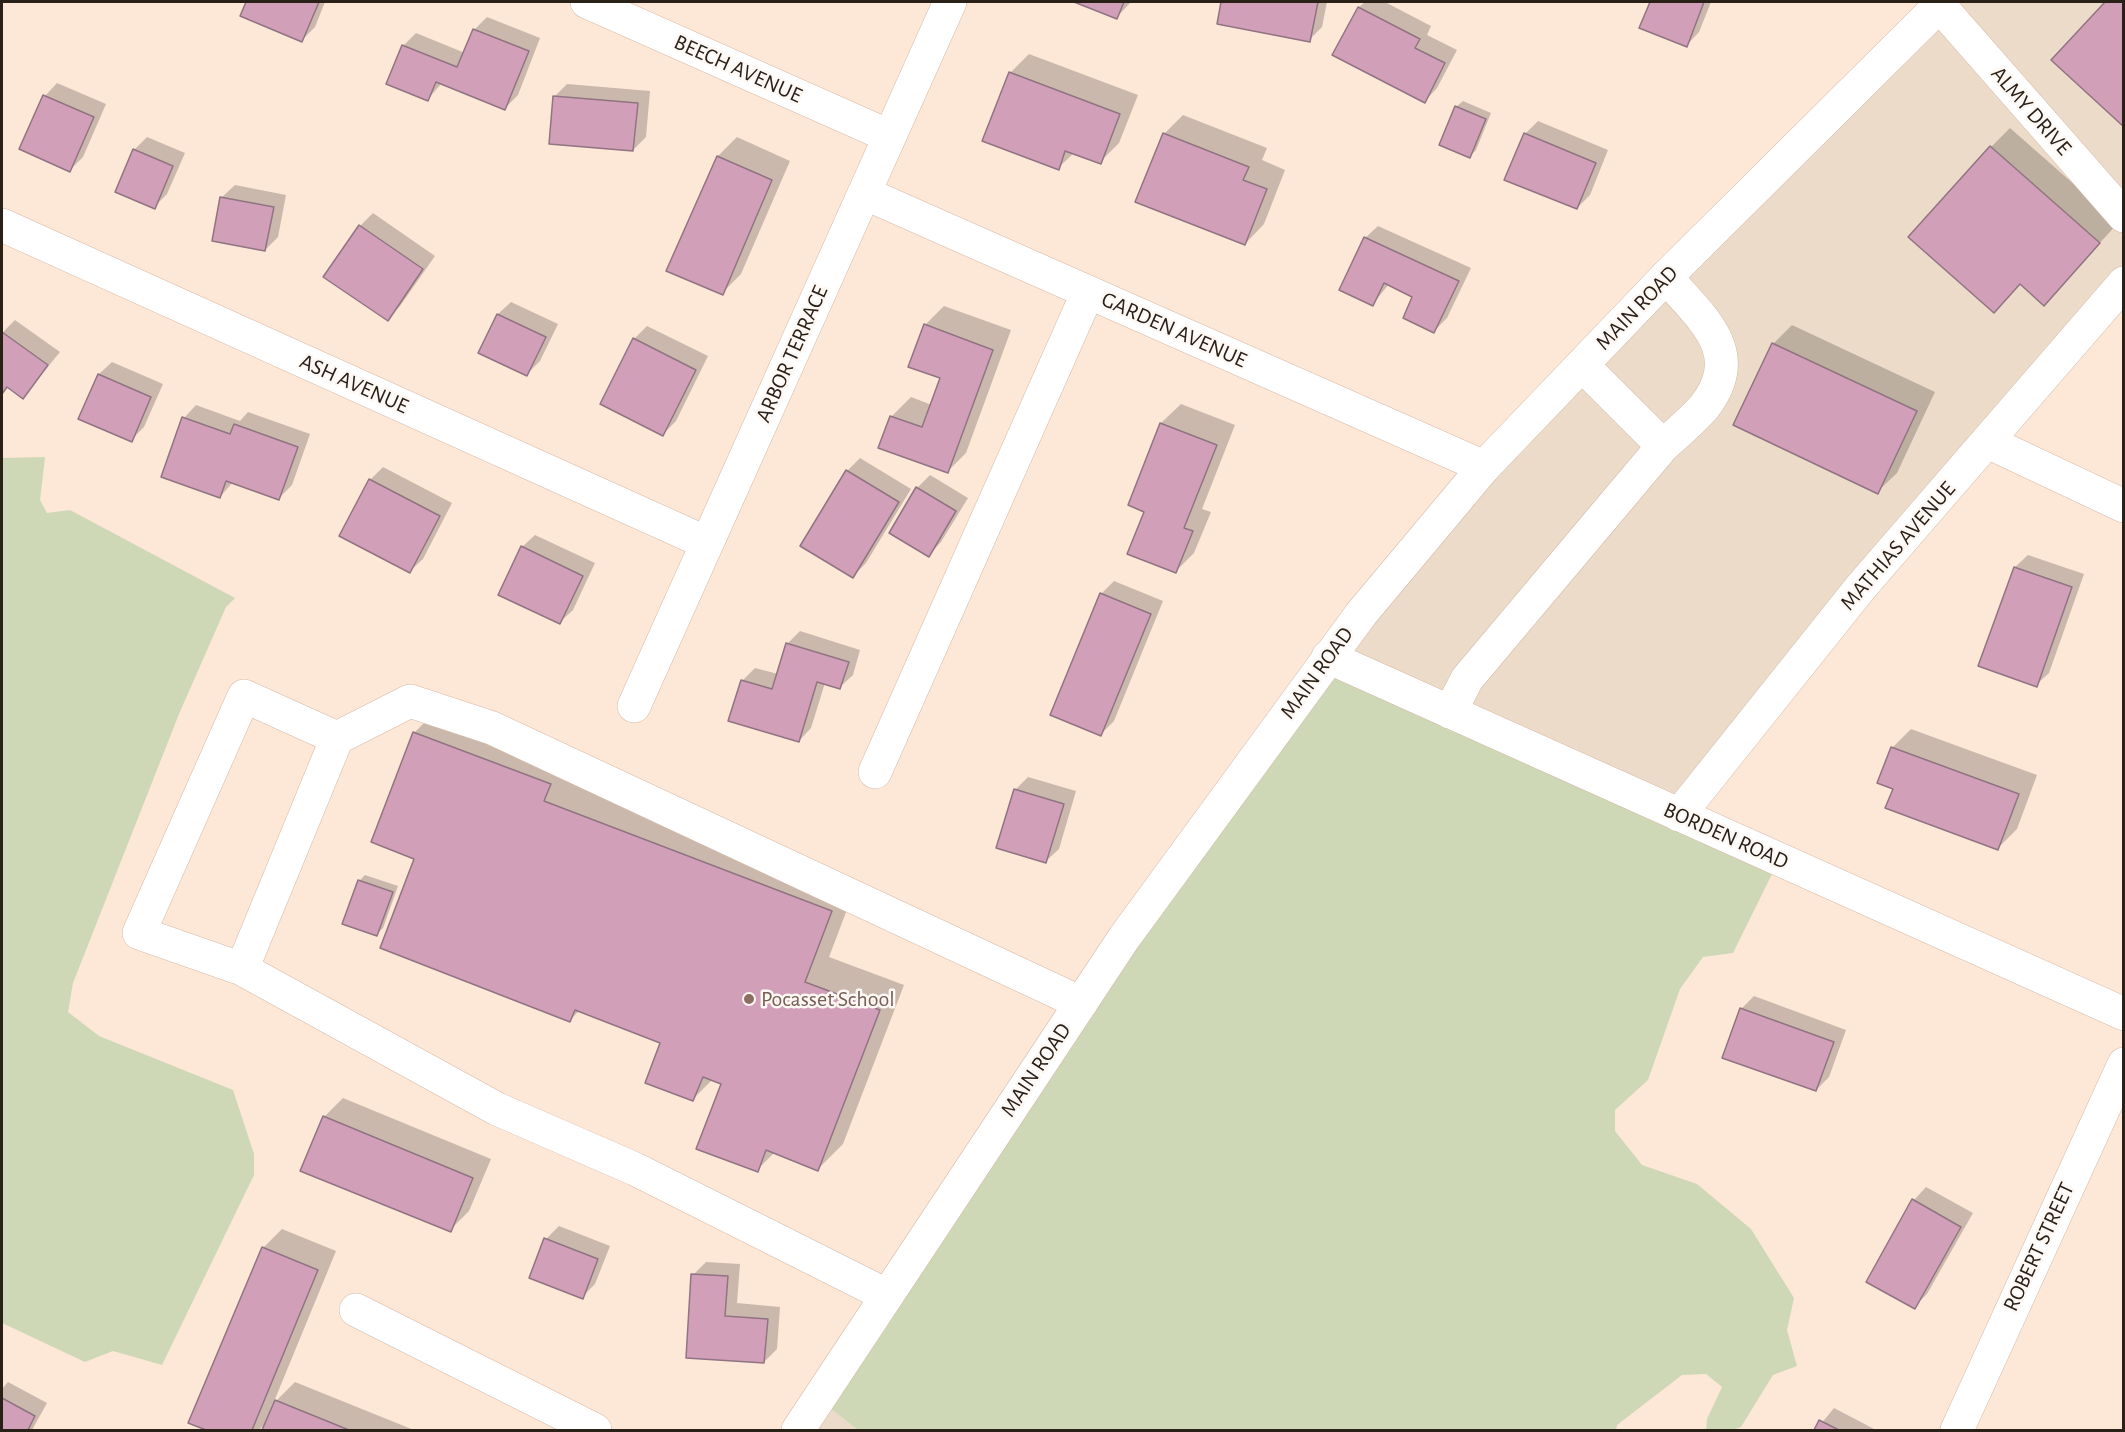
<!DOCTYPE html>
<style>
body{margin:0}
#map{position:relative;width:2125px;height:1432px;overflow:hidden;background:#fde7d7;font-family:"Alegreya Sans",sans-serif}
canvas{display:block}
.frame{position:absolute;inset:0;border:3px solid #292018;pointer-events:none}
</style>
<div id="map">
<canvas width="2125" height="1432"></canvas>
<div class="frame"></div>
</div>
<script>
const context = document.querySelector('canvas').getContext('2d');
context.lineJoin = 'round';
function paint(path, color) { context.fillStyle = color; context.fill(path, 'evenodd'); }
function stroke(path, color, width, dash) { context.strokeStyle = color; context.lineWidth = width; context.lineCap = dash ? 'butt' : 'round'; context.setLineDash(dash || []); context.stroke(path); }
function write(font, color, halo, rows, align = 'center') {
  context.font = font + ' "Alegreya Sans",sans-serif'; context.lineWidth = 5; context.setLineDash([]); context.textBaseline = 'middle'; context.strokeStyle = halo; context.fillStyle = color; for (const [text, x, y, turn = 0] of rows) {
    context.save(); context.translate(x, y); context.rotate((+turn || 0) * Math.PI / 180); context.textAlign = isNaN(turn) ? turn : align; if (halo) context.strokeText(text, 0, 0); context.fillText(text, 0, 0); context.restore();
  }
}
const commercial = new Path2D(`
 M1947,2H2123V284L1682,820L1338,646L1486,467Z
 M825,1404L858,1430H802Z`);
const green = new Path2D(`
 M45,457L40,500L47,513L70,510L235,598L226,607L179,714L73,983L68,1012L99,1036L233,1090L254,1154V1175L162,1365L113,1351L85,1362L2,1323V458Z
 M1332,664L1772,874L1733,953L1703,957L1680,989L1648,1080L1615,1110V1131L1642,1165L1697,1184L1751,1229L1794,1298L1787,1330L1797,1366L1773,1375L1741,1427L1732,1430H1706L1707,1419L1722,1387L1706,1374L1682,1375L1617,1425L1616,1430H858L821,1401Z`);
const shadow = new Path2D(`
 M248,2H325L315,27L302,40L242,15Z
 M1078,2H1131L1117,17Z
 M1222,2H1327L1322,27L1309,40L1218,23Z
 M1365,2H1385L1431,26L1427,35L1457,50L1437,88L1425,101L1359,7Z
 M1651,2H1711L1699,32L1687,45L1641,27Z
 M487,17L540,38L518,95L505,108L442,83L428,99L403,46L416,33L465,53L475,29Z
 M1029,54L1138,95L1119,143L1100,162L1074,153L1058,168L1010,73Z
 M57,83L106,104L83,157L70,170L45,96Z
 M567,84L650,91L646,137L633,150L554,97Z
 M1463,101L1491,113L1476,150L1470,156L1456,107Z
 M1183,115L1267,148L1262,160L1285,170L1264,224L1245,244L1164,134Z
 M1538,121L1608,150L1590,195L1577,208L1525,134Z
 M2010,128L2118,223L2044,304L2021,283L1994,311L1991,147Z
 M147,137L185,153L167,194L154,207L134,150Z
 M737,137L790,161L741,274L722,293L718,156Z
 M235,185L286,195L278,237L265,250L222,197Z
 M373,213L435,256L400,306L387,319L360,226Z
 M1378,226L1471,268L1447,318L1434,331L1414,296L1389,284L1373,304L1365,238Z
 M511,302L558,324L540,361L527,374L498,314Z
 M944,306L1011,330L966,453L947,472L880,447L892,416L911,397L932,405L942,378L925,325Z
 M15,320L60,352L23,397L8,387L2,395V333Z
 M1792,325L1935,392L1897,473L1877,492L1773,344Z
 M647,326L708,356L676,421L663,434L634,339Z
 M112,362L163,384L144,427L131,440L80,418L99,374Z
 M1181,404L1235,425L1202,509L1211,512L1194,553L1175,572L1146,511L1130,504L1161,423Z
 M196,405L240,421L248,412L310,434L292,485L279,498L233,482L220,497L184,418Z
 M860,458L911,489L866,563L853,576L847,471Z
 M383,467L452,503L423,559L410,571L370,480Z
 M930,475L968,498L941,542L929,555L917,488Z
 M535,535L595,563L573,610L560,622L522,547Z
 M2028,555L2084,574L2049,673L2036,685L1980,665L2015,567Z
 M1114,581L1163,601L1114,721L1101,734V594Z
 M800,631L860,650L853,675L840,687L825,683L811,728L799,741L742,681L755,668L778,674L787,644Z
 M439,708L856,886L829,957L904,985L843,1144L818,1169L775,1152L757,1170L723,1083L713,1079L693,1099L662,1042L580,1010L570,1020L416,858L414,733Z
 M1911,729L2037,775L2017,829L1998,848L1895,788L1892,748Z
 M1028,777L1076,791L1059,849L1046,861L1015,790Z
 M365,875L398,886L383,928L377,934L359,881Z
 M1754,996L1846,1030L1829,1077L1816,1090L1741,1009Z
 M343,1098L491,1159L469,1211L450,1230L324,1117Z
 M1926,1187L1973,1213L1927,1294L1914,1307V1200Z
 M559,1226L610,1246L595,1284L582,1297L546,1239Z
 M282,1229L336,1251L273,1404L295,1382L414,1430H264L267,1422L259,1430H210L190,1422L263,1248Z
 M706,1262L740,1264L737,1303L780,1307L777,1349L764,1362L687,1356L693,1275Z
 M8,1382L47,1403L32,1430H2V1389Z
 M1834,1408L1876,1430H1816Z`);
const building = new Path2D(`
 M246,2H319L302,42L240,16Z
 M1074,2H1124L1117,19Z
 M1221,2H1318L1310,42L1217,24Z
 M1650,2H1704L1687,47L1639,28Z
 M2105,2H2124V127L2051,60Z
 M1358,7L1420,39L1415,48L1445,63L1425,103L1332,55Z
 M473,29L529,51L505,110L436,82L428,101L386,84L402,45L457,67Z
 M1009,72L1120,114L1101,164L1065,151L1059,170L982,141Z
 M43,95L94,117L70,172L19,149Z
 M553,96L638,103L633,151L549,144Z
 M1455,106L1486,119L1470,158L1439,145Z
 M1163,133L1249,167L1243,180L1267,189L1245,245L1135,202Z
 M1524,133L1596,163L1577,209L1504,180Z
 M1990,146L2100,243L2044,306L2020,284L1994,313L1908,237Z
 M133,149L173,166L155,209L115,192Z
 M717,156L772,180L723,295L666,271Z
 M220,197L274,207L265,251L212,241Z
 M359,225L423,269L388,321L323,277Z
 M1364,237L1459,281L1434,333L1403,318L1412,297L1384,283L1373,306L1339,290Z
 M497,314L546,337L527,376L478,353Z
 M924,324L993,350L948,473L878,448L890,416L922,427L940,378L908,367Z
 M2,332L48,365L23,399L7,387L2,394Z
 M633,338L696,370L663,436L600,404Z
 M1772,343L1917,411L1878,494L1733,425Z
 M98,374L151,397L132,442L78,419Z
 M182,417L230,434L234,424L298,447L279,500L226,481L220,498L161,477Z
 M1160,423L1217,445L1184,528L1193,531L1176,573L1127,554L1144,512L1128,505Z
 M846,470L899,502L853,578L800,546Z
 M369,479L440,516L410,573L339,536Z
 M916,487L956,511L929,557L889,533Z
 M521,546L583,576L560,624L498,595Z
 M2014,567L2072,587L2037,687L1978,666Z
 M1100,593L1151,614L1101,736L1050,715Z
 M786,643L849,662L840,689L817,682L799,742L728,721L741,680L772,689Z
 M413,732L551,784L544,801L832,911L805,982L880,1010L818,1171L766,1150L758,1172L696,1149L721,1084L703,1077L693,1101L645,1083L660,1043L575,1010L570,1022L380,948L414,859L371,842Z
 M1891,747L2019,794L1998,850L1885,808L1893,789L1877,783Z
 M1014,789L1064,804L1046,863L996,848Z
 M358,880L393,892L377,936L342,924Z
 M1740,1008L1834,1042L1816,1091L1722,1058Z
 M323,1116L473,1178L451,1232L300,1171Z
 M1912,1199L1961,1227L1915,1309L1866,1282Z
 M544,1238L598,1259L583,1299L529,1278Z
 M262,1247L318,1270L252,1430H206L188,1423Z
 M691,1274L728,1276L725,1316L768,1319L764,1363L686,1358Z
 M2,1398L35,1416L28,1430H2Z
 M275,1400L349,1430H262Z
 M1819,1420L1839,1430H1814Z`);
const minor = new Path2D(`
 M587,2L889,136
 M1939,5L2124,216
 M864,193L1484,467
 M2,225L707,543
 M1988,442L2124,506
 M1663,446C1676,434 1692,421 1704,407C1747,352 1701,318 1666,277
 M1328,657L2124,1014
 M634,706L950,2
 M1450,712L1467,679L1663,446L1582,365
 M337,738L410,701L492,728L1081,1003
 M875,772L1088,292
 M1679,815L1861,587L2124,283
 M242,969L337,738L244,696L139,933L242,969L497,1109L635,1169L886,1295
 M356,1310L595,1430
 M1957,1430L2124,1064`);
const major = new Path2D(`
 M798,1430L1124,938L1361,614L1484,467L1666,277L1943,2`);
const markers = [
 [749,999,6,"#8d6e63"]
];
const streetNames = [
 ["BEECH AVENUE",738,69,24],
 ["ALMY DRIVE",2031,111,49],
 ["MAIN ROAD",1637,308,-46],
 ["GARDEN AVENUE",1174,330,24],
 ["ARBOR TERRACE",792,354,-66],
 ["ASH AVENUE",354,384,24],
 ["MATHIAS AVENUE",1898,546,-49],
 ["MAIN ROAD",1317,673,-54],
 ["BORDEN ROAD",1726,836,24],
 ["MAIN ROAD",1036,1070,-56],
 ["ROBERT STREET",2039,1247,-65]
];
const educationNames = [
 ["Pocasset School",761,999]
];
paint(commercial, '#ecdbc9');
paint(green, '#ced8b6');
paint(shadow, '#0003');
paint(building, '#d29fb8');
stroke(building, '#907482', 1.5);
stroke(minor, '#d5baa7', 34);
stroke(major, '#d5baa7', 34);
stroke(minor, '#fff', 33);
stroke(major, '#fff', 33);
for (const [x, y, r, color] of markers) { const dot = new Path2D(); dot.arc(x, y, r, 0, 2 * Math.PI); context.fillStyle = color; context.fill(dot); stroke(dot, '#fdf8f4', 2); }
write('22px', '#292018', '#fdf8f4', streetNames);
write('22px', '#785e54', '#fdf8f4', educationNames, 'left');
</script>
